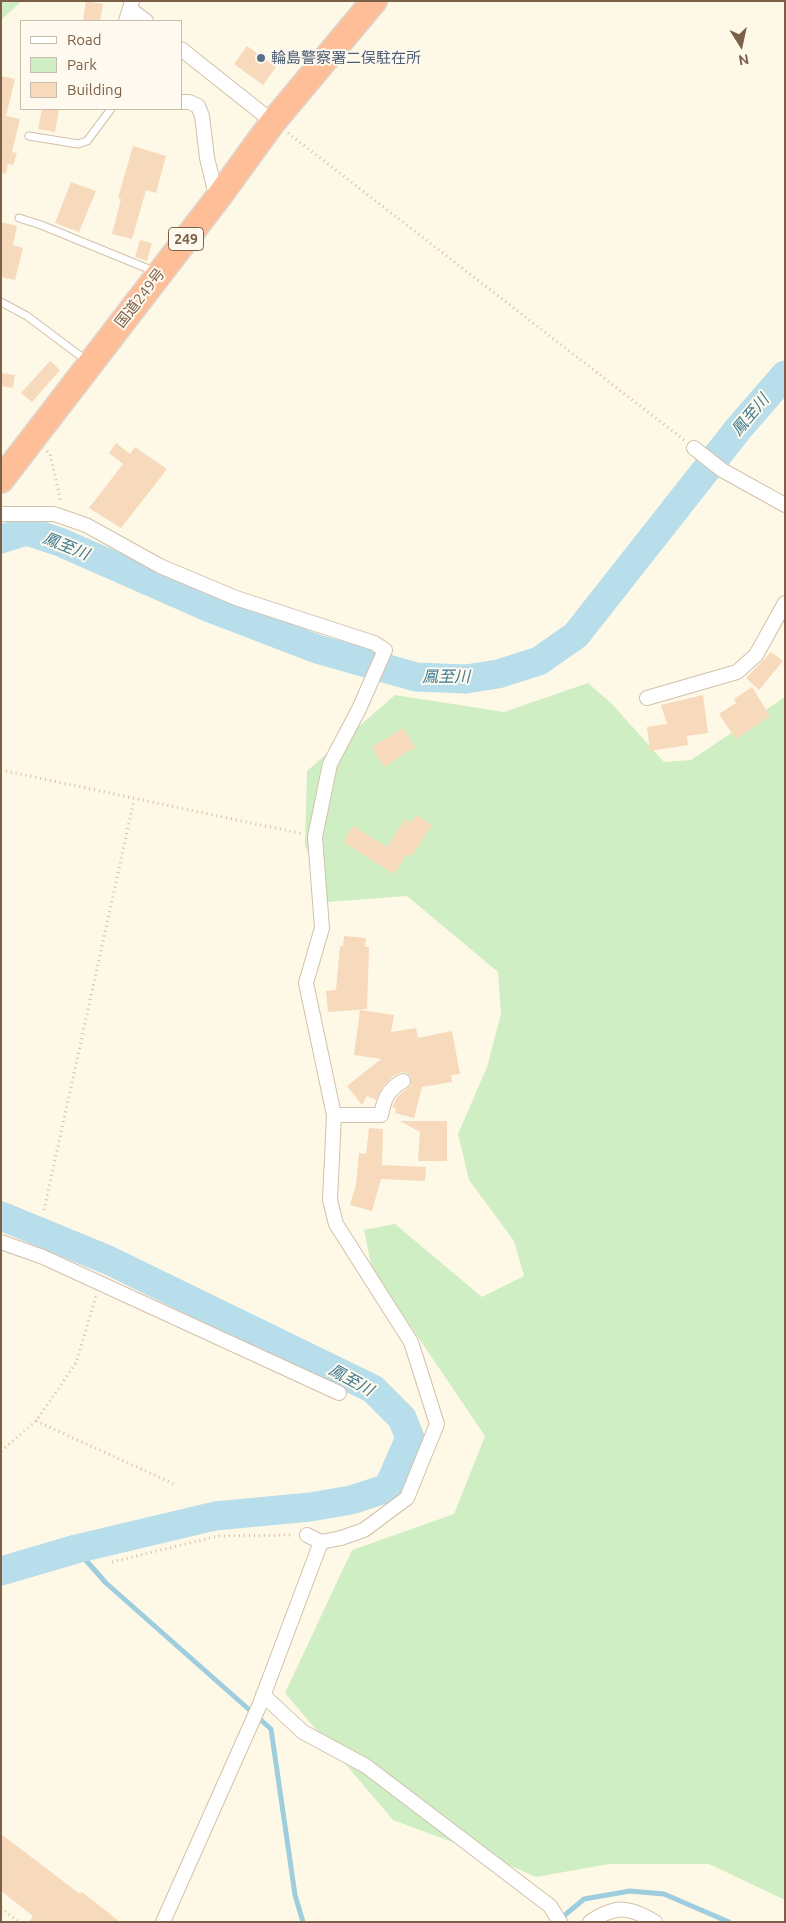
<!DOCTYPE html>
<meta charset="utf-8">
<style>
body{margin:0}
#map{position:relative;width:786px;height:1923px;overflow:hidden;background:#fef8e7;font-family:Ubuntu,sans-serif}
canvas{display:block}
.frame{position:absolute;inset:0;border:2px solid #7b6048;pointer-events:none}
.legend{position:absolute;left:20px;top:20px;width:162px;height:90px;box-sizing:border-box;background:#fffaef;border:1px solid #cabcac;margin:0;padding:6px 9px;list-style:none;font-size:15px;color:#7b6048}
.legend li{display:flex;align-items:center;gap:10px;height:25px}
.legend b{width:25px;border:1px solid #cabcac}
.north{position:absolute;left:716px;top:20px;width:50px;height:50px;-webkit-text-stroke:4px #fffaef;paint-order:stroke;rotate:170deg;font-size:14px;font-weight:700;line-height:20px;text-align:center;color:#7b6048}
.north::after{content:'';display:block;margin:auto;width:18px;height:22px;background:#7b6048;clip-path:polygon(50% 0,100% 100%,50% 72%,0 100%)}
</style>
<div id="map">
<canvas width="786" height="1923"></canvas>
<div class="frame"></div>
<ul class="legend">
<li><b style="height:6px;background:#fff"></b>Road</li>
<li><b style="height:14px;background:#d0eec3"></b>Park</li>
<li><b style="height:14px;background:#f7d9bc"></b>Building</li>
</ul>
<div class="north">N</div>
</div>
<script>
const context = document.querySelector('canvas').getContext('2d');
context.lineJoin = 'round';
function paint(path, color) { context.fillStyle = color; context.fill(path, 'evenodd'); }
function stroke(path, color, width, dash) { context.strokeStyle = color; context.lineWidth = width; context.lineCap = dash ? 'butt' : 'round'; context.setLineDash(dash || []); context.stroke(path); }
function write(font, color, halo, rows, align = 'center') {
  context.font = font + ' Ubuntu,"Noto Sans JP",sans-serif'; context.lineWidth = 4; context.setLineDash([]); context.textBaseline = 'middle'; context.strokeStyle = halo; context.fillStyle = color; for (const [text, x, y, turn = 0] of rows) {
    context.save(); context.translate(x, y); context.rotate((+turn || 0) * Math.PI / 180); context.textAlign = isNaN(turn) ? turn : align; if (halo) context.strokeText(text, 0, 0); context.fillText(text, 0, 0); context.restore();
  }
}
const green = new Path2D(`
 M1,1H22L1,20Z
 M588,683L612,704L664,762L691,760L785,697V1900L709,1864H609L536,1877L482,1853L393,1820L285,1693L352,1550L454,1514L485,1436L372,1269L364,1230L395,1224L482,1297L524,1276L514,1241L469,1180L458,1134L487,1067L501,1014L498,972L407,896L327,902L305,845L307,771L395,695L504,712Z`);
const stream = new Path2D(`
 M76,1549L106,1583L271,1729L295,1895L303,1922
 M559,1920L584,1899L630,1891L664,1894L729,1922`);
const river = new Path2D(`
 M1,539L27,531L60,542L210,608L317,649L416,677L466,679L498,674L539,661L576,635L739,428L785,375
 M1,1216L108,1260L373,1389L402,1418L410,1438L388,1488L351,1500L310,1507L215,1516L76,1549L1,1571`);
const building = new Path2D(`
 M86,1L103,4L100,21H83Z
 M247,46L276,67L263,85L234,64Z
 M1,76L15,79L6,116L20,119L12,152L17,153L13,165L8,164L6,174L1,173Z
 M42,109H59L55,132L38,129Z
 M133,146L166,156L156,193L146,190L132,239L112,234L121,199L118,198Z
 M71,182L96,191L79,232L55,223Z
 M1,222L17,226L13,245L23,248L15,280L1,277Z
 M140,240L152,243L147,261L135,257Z
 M50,361L60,370L32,402L21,393Z
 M1,373L15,375L13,388L1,386Z
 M116,443L130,454L135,447L167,469L121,528L89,508L123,464L109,453Z
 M771,652L783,661L759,690L746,678Z
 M752,687L770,716L736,739L719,714L736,703L734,699Z
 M703,695L708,733L687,736L688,745L650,751L647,727L667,724L661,705Z
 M403,728L415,747L384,767L372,747Z
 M416,815L432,825L411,857L407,854L394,874L343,842L353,826L387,847L405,819L411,823Z
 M344,936L366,938L365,947H369L367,1009L328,1012L326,991L336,990L340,946H343Z
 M360,1010L394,1015L391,1032L416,1028L418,1038L452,1031L460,1074L451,1075L452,1082L422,1087L414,1118L395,1113L396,1108L392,1107L397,1097L411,1085V1077L407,1073L402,1072L392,1077L383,1086L376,1100L367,1096L362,1105L347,1086L381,1059L354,1055Z
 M400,1121H447V1161H418L420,1132Z
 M369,1128L383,1129L382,1165L426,1167L425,1181L381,1179L372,1211L350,1205L356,1185L359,1153L366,1154Z
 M1,1834L80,1894L82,1892L120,1922H29L33,1916L1,1891Z`);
const path = new Path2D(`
 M288,133L684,440
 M47,451L50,454L61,502
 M1,770L303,834
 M44,1210L134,800
 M36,1421L174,1484
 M1,1451L36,1421L76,1363L96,1296
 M112,1562L218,1536L293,1535
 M1,1908L19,1922`);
const lane = new Path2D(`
 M29,136L78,144L87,141L111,109
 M19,218L41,225L156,272
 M1,302L27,316L87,361`);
const street = new Path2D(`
 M130,9L146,21
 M126,21L132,1
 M181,49L273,122
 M181,102H189L198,106L202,116L207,158L217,199
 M694,448L722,470L785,505
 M1,514H54L86,525L160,566L236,598L374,643L385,650L359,709L330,764L315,837L322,928L306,983L334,1115L330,1200L336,1224L411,1342L437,1424L407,1498L364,1530L341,1538L321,1542
 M647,698L737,672L756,655L785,603
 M334,1115H381C384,1099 388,1089 403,1081
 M1,1242L43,1257L339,1393
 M263,1695L303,1732L366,1766L550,1906L560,1922
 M163,1922L260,1704L321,1542L307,1535
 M590,1922C616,1905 629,1906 655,1922`);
const highway = new Path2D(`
 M1,480L217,199L273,122L374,1`);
const markers = [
 [261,58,5,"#5c6f8a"]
];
const shields = [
 [186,239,35]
];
const shieldNames = [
 ["249",186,239]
];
const serviceNames = [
 ["輪島警察署二俣駐在所",271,58]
];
const streetNames = [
 ["国道249号",140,298,-52]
];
const waterNames = [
 ["鳳至川",750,415,-50],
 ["鳳至川",66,546,22],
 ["鳳至川",446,677],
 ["鳳至川",351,1380,29]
];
paint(green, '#d0eec3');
stroke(stream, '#9ecddd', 5);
stroke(river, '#b9deeb', 29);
paint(building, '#f7d9bc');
stroke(lane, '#d2c0ab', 9);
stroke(street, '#d2c0ab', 16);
stroke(highway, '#ddd6cf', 28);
stroke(path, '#dcbd9e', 3, [1, 4]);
stroke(lane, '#fff', 7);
stroke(street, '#fff', 14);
stroke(highway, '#febe98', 25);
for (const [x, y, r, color] of markers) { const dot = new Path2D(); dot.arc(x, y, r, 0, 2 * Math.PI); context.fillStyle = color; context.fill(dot); stroke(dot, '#fffaef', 2); }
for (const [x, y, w] of shields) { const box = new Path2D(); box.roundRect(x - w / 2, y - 11.5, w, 23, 4); context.fillStyle = '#fffaef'; context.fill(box); stroke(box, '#7b6048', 1); }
write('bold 14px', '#7b6048', null, shieldNames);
write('15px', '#4e5e75', '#fffaef', serviceNames, 'left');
write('15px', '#7b6048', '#fffaef', streetNames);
write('italic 16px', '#3f7a90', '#fffaef', waterNames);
</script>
